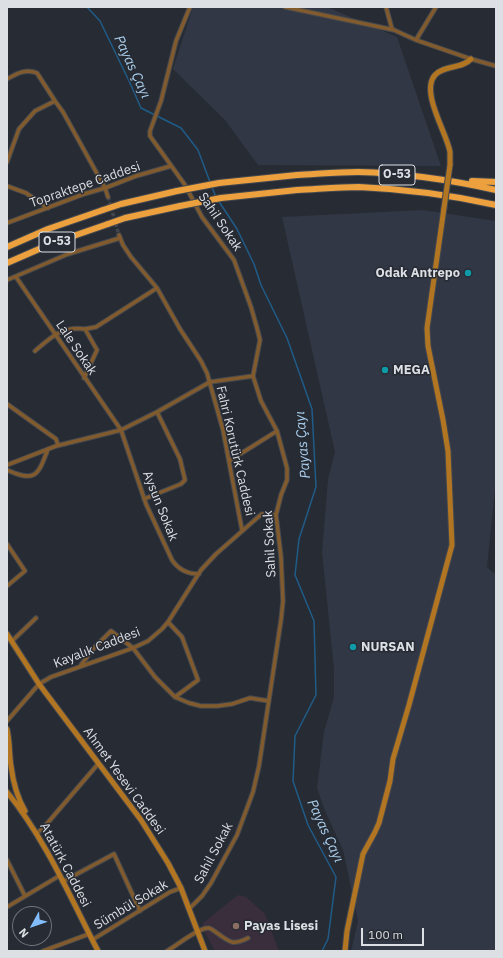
<!DOCTYPE html>
<meta charset="utf-8">
<style>
body{margin:0}
#map{position:relative;width:503px;height:958px;overflow:hidden;background:#272b33;font-family:"IBM Plex Sans",sans-serif}
canvas{display:block}
.frame{position:absolute;inset:0;border:8px solid #dcdfe4;pointer-events:none}
.north{position:absolute;left:12px;top:906px;width:40px;height:40px;box-sizing:border-box;background:#272b33;border:1px solid #6f737a;border-radius:50%;rotate:230deg;font-size:11px;font-weight:700;line-height:16px;text-align:center;color:#dcdfe4}
.north::after{content:'';display:block;margin:auto;width:14px;height:18px;background:#82bcfa;clip-path:polygon(50% 0,100% 100%,50% 72%,0 100%)}
.scale{position:absolute;left:361px;top:928px;width:63px;height:18px;box-sizing:border-box;border:2px solid #dcdfe4;border-top:0;padding-left:5px;font-size:12px;line-height:14px;white-space:nowrap;color:#dcdfe4;-webkit-text-stroke:3px #272b33;paint-order:stroke}
</style>
<div id="map">
<canvas width="503" height="958"></canvas>
<div class="frame"></div>
<div class="north">N</div>
<div class="scale">100 m</div>
</div>
<script>
const context = document.querySelector('canvas').getContext('2d');
context.lineJoin = 'round';
function paint(path, color) { context.fillStyle = color; context.fill(path, 'evenodd'); }
function stroke(path, color, width, dash) { context.strokeStyle = color; context.lineWidth = width; context.lineCap = dash ? 'butt' : 'round'; context.setLineDash(dash || []); context.stroke(path); }
function write(font, color, halo, rows, align = 'center') {
  context.font = font + ' "IBM Plex Sans",sans-serif'; context.lineWidth = 3; context.setLineDash([]); context.textBaseline = 'middle'; context.strokeStyle = halo; context.fillStyle = color; for (const [text, x, y, turn = 0] of rows) {
    context.save(); context.translate(x, y); context.rotate((+turn || 0) * Math.PI / 180); context.textAlign = isNaN(turn) ? turn : align; if (halo) context.strokeText(text, 0, 0); context.fillText(text, 0, 0); context.restore();
  }
}
const built = new Path2D(`
 M193,7H327L397,37L441,166L258,165L225,120L173,69Z
 M423,210L496,221V480L487,567L496,575V951H351L358,921L343,850L325,811L317,788L324,732L334,697V669L322,552L328,479L335,452L282,217Z`);
const education = new Path2D(`
 M238,895L246,897L265,914L279,951H215L203,929V923Z`);
const stream = new Path2D(`
 M87,7L100,21L130,83L141,108L181,128L198,150L210,182
 M211,185L216,197
 M218,200L237,229L254,264L261,285L287,338L312,409L316,487L299,539L295,575L314,621L316,695L295,736L293,781L308,825L336,877L328,939L322,951`);
const streetTunnel = new Path2D(`
 M108,197L119,235`);
const street = new Path2D(`
 M285,7L394,30L416,40L471,59L496,66
 M386,7L392,29
 M416,40L436,7
 M7,79C16,74 26,68 37,73L55,101
 M7,162L19,129L35,111L55,101L63,112L105,188L108,197
 M7,186L26,193L48,208
 M7,223L84,194L105,188L136,176L171,166
 M119,235L123,245L131,257L157,288L180,329L201,361L207,373L223,430L242,530
 M16,277L121,430L146,504L172,560C178,569 188,574 199,574
 M7,280L68,254L120,238
 M85,329L96,327L157,288
 M35,351C51,337 62,326 85,329L97,350L84,378
 M7,404L56,439L58,445
 M229,461L277,431
 M7,465L56,446L121,430L157,412L210,382L253,376
 M7,470C36,483 38,475 48,449
 M144,499L181,484L185,480L180,459L157,412
 M7,544L25,571L7,586
 M168,622L182,637L198,680L175,697
 M12,641L36,618
 M81,665L94,648L111,631L133,648L155,677L175,697L189,703L201,706H217L232,704L250,698L269,701
 M7,721L39,684L51,677L133,648L148,641L162,629L168,622L201,570L216,554L257,518L262,514L276,515
 M37,833L45,826L98,764
 M7,860L25,896
 M62,882L114,854L140,911
 M7,907L59,876
 M189,909L202,896L211,883L237,835L253,792L259,766L281,620L283,601L281,557L276,515L281,495L287,480V468L277,431L261,401L253,376L260,340L257,328L251,307L234,260L202,217L185,185L150,136V131L161,101L176,41L190,7
 M92,940L170,892L181,888
 M43,951L89,934
 M167,951C176,946 199,927 209,928C212,929 214,931 217,933C230,942 232,946 248,938`);
const secondary = new Path2D(`
 M450,165C450,161 450,157 450,152C447,133 420,92 435,75C444,65 462,69 471,59
 M7,634L39,684L141,820L168,863L181,888L205,951
 M7,729C10,742 9,754 11,766C13,782 17,797 25,811
 M7,792C46,840 70,897 98,951
 M345,951L347,931L363,854L375,832L379,823L390,781L393,759L409,705L452,545L448,451L443,420L428,346L427,328L444,208`);
const highway = new Path2D(`
 M297,175C317,174 338,172 358,172C404,173 451,180 496,190
 M472,181L496,182
 M297,190C318,189 339,187 359,187C405,189 451,195 496,205
 M121,204L177,191
 M125,218L180,206
 M7,247L48,229L103,210
 M7,263L53,243L108,224`);
const secondaryBridge = new Path2D(`
 M444,208L450,165`);
const highwayBridge = new Path2D(`
 M177,191L219,183L297,175
 M180,206L221,198L297,190
 M103,210L121,204
 M108,224L125,218`);
const markers = [
 [468,273,4,"#0f9aa8"],
 [385,370,4,"#0f9aa8"],
 [353,647,4,"#0f9aa8"],
 [236,926,4,"#8d6e63"]
];
const shields = [
 [397,175,36],
 [57,242,36]
];
const shieldNames = [
 ["O-53",397,175],
 ["O-53",57,242]
];
const streetNames = [
 ["Topraktepe Caddesi",85,185,-19],
 ["Sahil Sokak",220,222,56],
 ["Lale Sokak",76,348,56],
 ["Fahri Korutürk Caddesi",235,451,77],
 ["Aysun Sokak",160,506,68],
 ["Sahil Sokak",270,544,-93],
 ["Kayalık Caddesi",97,648,-21],
 ["Ahmet Yesevi Caddesi",124,781,54],
 ["Sahil Sokak",214,853,-62],
 ["Atatürk Caddesi",65,865,62],
 ["Sümbül Sokak",131,905,-31]
];
const poiNames = [
 ["Odak Antrepo",460,273,"right"],
 ["MEGA",393,370],
 ["NURSAN",361,647],
 ["Payas Lisesi",244,926]
];
const waterNames = [
 ["Payas Çayı",132,67,65],
 ["Payas Çayı",303,445,-95],
 ["Payas Çayı",325,831,65]
];
paint(built, '#313744');
paint(education, '#3a2e3c');
stroke(stream, '#205c88', 1.5);
stroke(streetTunnel, '#42464e', 3.5, [3.5, 2]);
stroke(street, '#44484f', 5.5);
stroke(secondary, '#44484f', 7);
stroke(highway, '#44484f', 8);
stroke(street, '#815b2d', 3.5);
stroke(secondary, '#b27521', 5);
stroke(highway, '#eca03e', 6);
stroke(secondaryBridge, '#44484f', 7, []);
stroke(highwayBridge, '#44484f', 8, []);
stroke(secondaryBridge, '#b27521', 5);
stroke(highwayBridge, '#eca03e', 6);
for (const [x, y, r, color] of markers) { const dot = new Path2D(); dot.arc(x, y, r, 0, 2 * Math.PI); context.fillStyle = color; context.fill(dot); stroke(dot, '#272b33', 1.5); }
for (const [x, y, w] of shields) { const box = new Path2D(); box.roundRect(x - w / 2, y - 10, w, 20, 3); context.fillStyle = '#272b33'; context.fill(box); stroke(box, '#dcdfe4', 1); }
write('bold 12px', '#dcdfe4', null, shieldNames);
write('13px', '#dcdfe4', '#272b33', streetNames);
write('bold 13px', '#dcdfe4', '#272b33', poiNames, 'left');
write('italic 14px', '#aacfee', '#272b33', waterNames);
</script>
